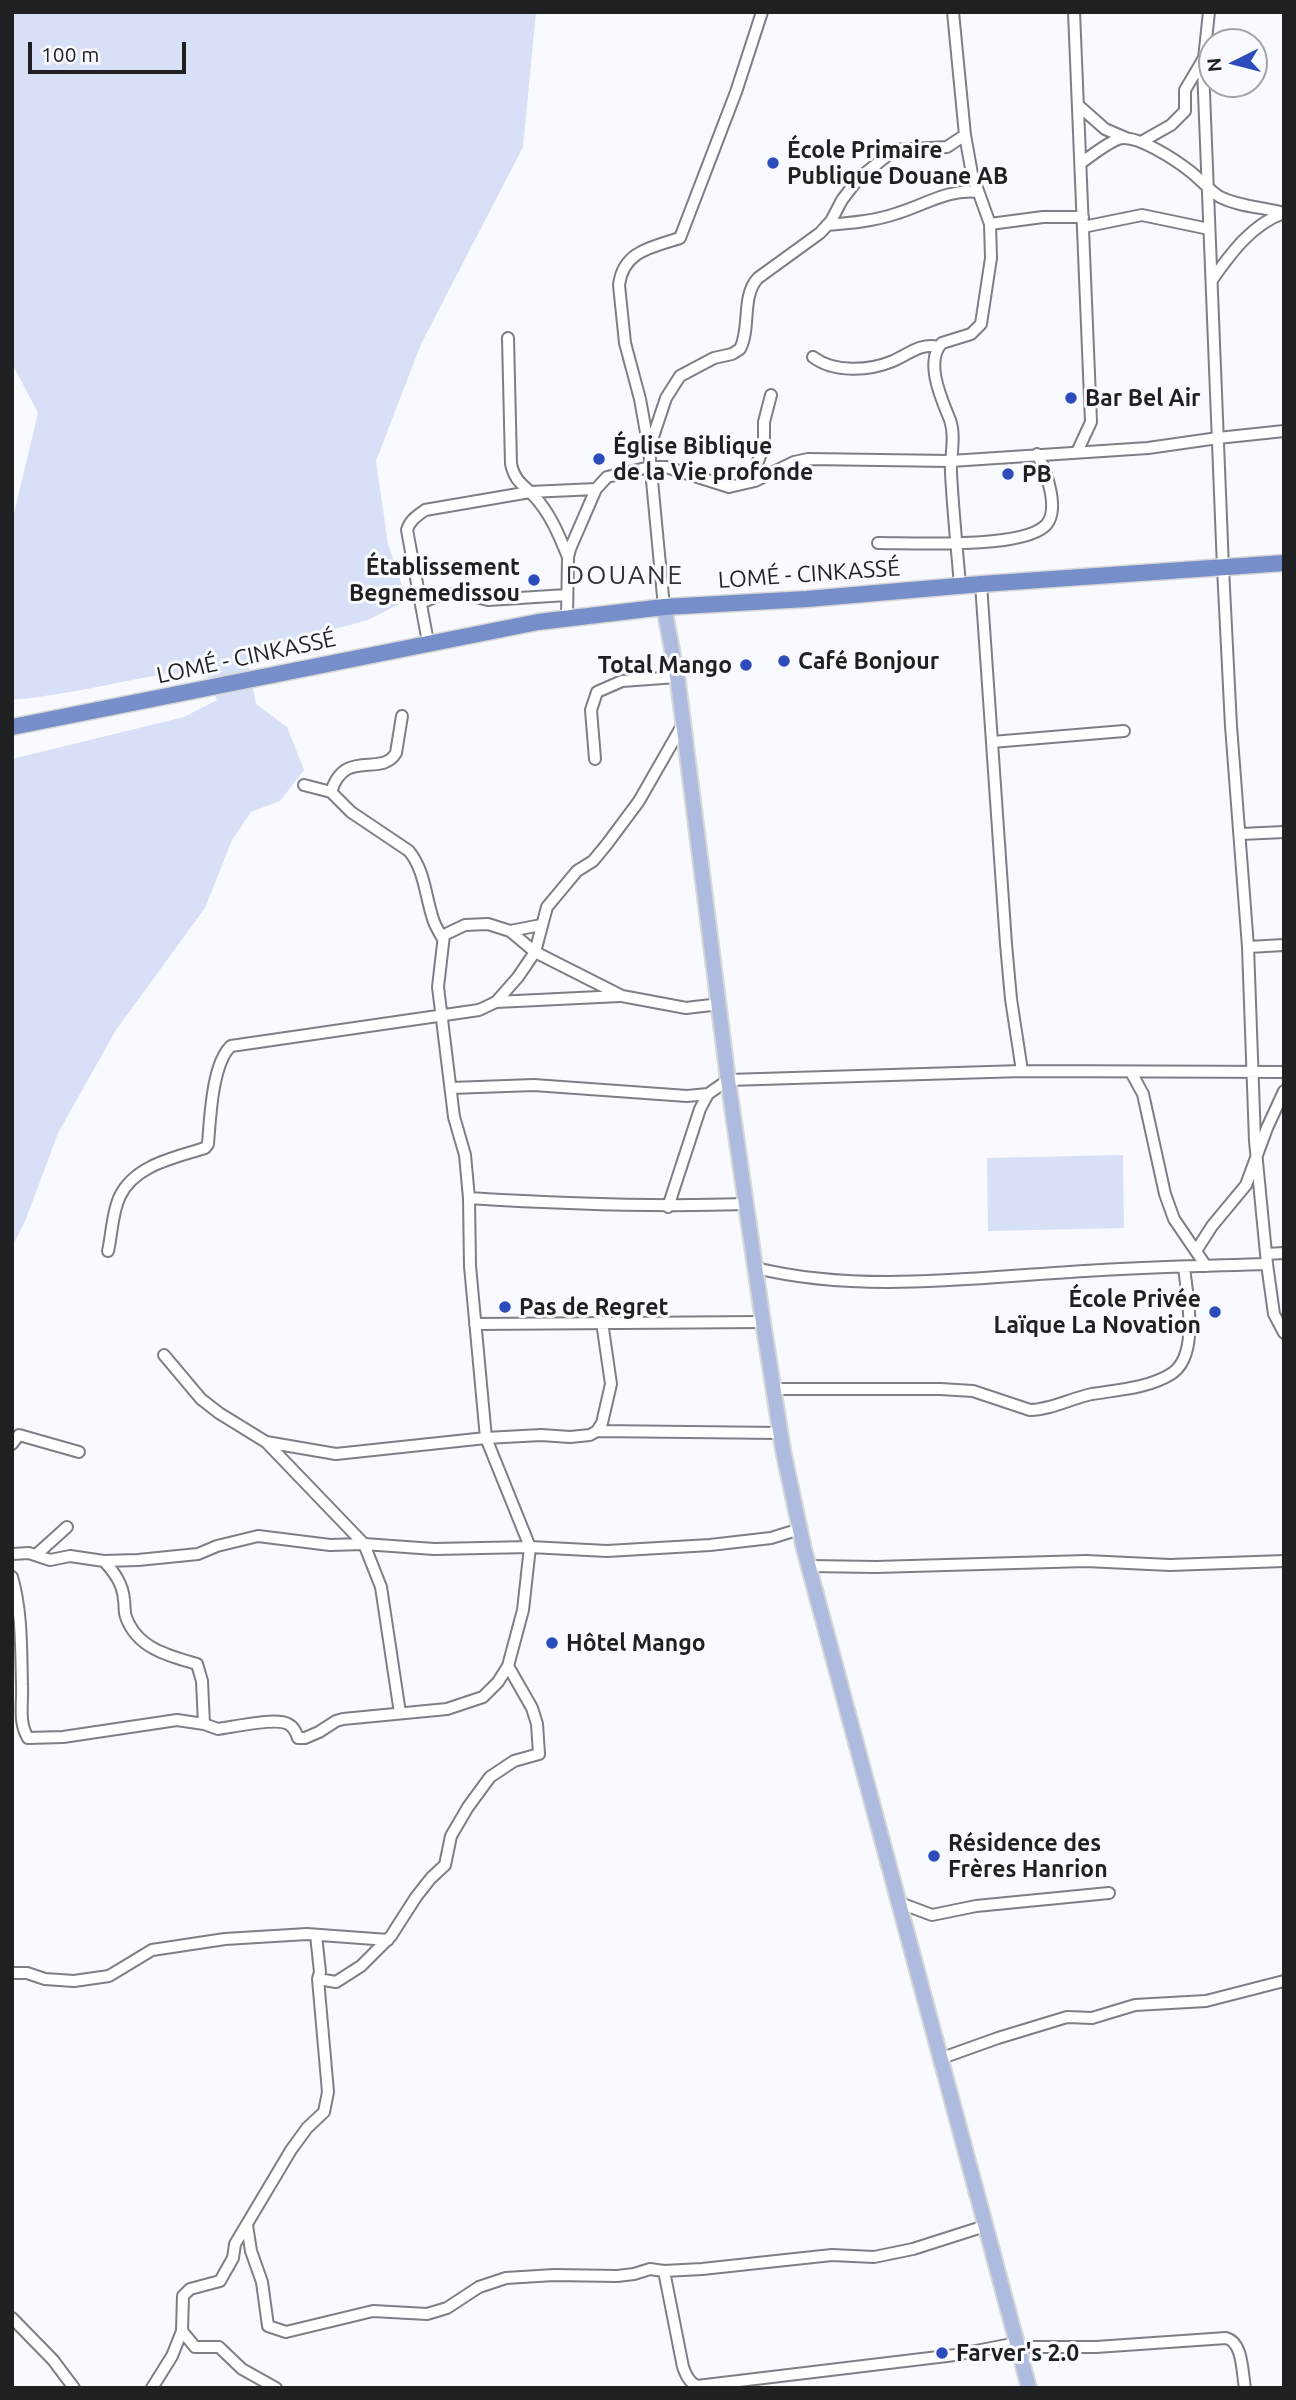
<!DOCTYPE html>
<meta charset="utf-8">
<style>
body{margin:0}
#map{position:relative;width:1296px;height:2400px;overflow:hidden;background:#f9faff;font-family:Ubuntu,sans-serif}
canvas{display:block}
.frame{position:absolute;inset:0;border:14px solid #1f2022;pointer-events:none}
.north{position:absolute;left:1198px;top:28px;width:70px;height:70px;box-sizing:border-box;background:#f9faff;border:2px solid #a2a3a7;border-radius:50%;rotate:264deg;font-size:19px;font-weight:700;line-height:28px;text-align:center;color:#1f2022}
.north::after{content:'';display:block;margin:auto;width:24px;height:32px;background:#2d4cbc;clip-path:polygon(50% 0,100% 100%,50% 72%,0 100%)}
.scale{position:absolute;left:28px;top:42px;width:158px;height:32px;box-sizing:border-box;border:4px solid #1f2022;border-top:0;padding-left:9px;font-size:21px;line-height:24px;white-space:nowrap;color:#1f2022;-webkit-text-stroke:5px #f9faff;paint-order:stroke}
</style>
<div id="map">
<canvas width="1296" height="2400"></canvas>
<div class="frame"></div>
<div class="north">N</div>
<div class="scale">100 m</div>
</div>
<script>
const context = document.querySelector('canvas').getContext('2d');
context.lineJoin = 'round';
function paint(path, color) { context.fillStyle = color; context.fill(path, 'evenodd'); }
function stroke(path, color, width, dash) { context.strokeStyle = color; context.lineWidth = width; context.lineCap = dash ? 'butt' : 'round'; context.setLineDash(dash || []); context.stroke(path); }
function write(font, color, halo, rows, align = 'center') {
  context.font = font + ' Ubuntu,sans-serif'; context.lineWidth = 6; context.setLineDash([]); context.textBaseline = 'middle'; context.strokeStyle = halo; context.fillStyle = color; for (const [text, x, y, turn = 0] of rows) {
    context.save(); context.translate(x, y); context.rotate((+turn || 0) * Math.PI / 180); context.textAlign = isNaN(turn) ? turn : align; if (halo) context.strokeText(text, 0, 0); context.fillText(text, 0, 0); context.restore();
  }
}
const green = new Path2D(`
 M12,12H536L523,147L421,344L376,461L388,544L407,600L368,620L246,653L256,704L287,727L304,770L280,801L251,812L232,840L205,908L116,1030L58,1133L26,1219L12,1247V759L184,717L217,700L205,673C151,671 102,689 50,695C38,697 23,700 12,699V522L38,413L12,363Z
 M1123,1155L1124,1228L988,1231L987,1158Z`);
const minor = new Path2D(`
 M953,12L965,135L972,174L990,224L991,258L981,324L971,334L942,343C924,362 942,400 950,420C956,437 950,456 951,473C953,511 957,548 960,586
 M1074,12L1091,422L1077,452
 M1209,12L1203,68L1223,568L1231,726L1248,947L1255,1141L1267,1264L1274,1314L1284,1333
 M1078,105L1105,129L1126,138
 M1141,142L1171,125L1185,111V90L1204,58
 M1081,163C1092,155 1106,144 1118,139C1136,133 1177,161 1191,172C1201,180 1210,191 1220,197C1240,207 1263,207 1284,213
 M990,224L1043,217H1083
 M827,225C851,223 875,221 898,213C927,204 947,189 978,192
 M1083,227L1142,215L1209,229
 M1212,280C1231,253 1252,224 1284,213
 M508,338L511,464C515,482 523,484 534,496C550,513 559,535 568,557
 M813,357C834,373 869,371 893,361C907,355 922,342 938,347
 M649,449L666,398L680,376L714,358L732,354L740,349C751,328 741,296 758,278L820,233L831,221L842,200L858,179L894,150L947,147L965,135
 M755,481V469L764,446V422L771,395
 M878,543C914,543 1020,549 1045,526C1061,511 1046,470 1037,454
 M981,584L1006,944L1011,999L1022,1071
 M421,603L437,596L460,593L488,600L567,595
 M664,607L649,449L640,399L625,343L619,285C623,251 652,247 680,238L736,92L762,12
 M567,618L568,557L570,549L596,489L607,477L650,467H666L729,487L755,481L794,462L808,459L951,461L1148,448L1218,438L1284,431
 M428,642L407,530C410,520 417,516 425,510L530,492L596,489
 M992,742L1124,731
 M595,759L591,710L597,692L622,681L677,677
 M304,785L331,792L351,812L409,851C425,871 425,895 433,919C435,926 439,932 443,939
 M331,792C345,747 381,778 396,753L402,716
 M1241,834L1284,832
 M510,931L541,925
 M1248,947L1284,945
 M496,1002L620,996
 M1131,1072L1143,1094L1165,1194L1174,1219L1206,1266
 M451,1088L534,1085L687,1096L708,1094
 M469,1198C562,1204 654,1207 747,1204
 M668,1207L700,1109L708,1094L728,1080L1022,1071L1284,1072
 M108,1251C112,1234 112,1212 120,1196C135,1165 174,1158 205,1148L208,1144C210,1120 212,1063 231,1046L479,1010L496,1002L518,977L535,952L547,907L577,871L593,861L607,844L639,801L683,724
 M1196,1251L1212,1226L1246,1185L1267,1128L1284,1091
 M1266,1254L1284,1253
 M756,1268C861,1294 979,1277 1085,1271C1146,1267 1206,1266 1267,1264
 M475,1324L763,1322
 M164,1355L201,1399L219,1413L266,1442L336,1454L486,1438L541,1435L570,1437L590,1435L597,1431L602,1423L611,1384L602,1322
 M774,1389H940L973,1391L1030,1410C1050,1410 1072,1398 1092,1394C1117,1390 1149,1388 1171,1374C1200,1356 1187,1296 1184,1267
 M597,1431L780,1433
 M266,1442L364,1544L381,1587L400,1713
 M12,1444L19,1435L79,1452
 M12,1554L29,1553L50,1560L70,1556L104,1561L138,1560L198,1554L217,1546L258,1536L330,1545L364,1544L434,1549L530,1547L607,1551L710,1545L771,1538L800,1529
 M37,1554L67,1527
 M104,1561C114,1572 123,1584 124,1600C125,1605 124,1612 126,1617C137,1648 168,1656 197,1664L202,1681L204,1724L218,1729C233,1727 276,1717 288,1724C294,1727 296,1732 298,1738H305L319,1732L336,1721L343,1719L447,1709L483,1697L498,1682L508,1666L523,1610L530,1547L486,1438L470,1266L469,1198L465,1155L454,1117L438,987L444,935L465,925L488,924L510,931L535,952L622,996L686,1008L720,1004
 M809,1566L876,1567L1086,1561L1170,1565L1284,1561
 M12,1577C22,1611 21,1649 22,1685C23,1703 18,1722 28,1738L63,1737L177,1720L204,1724
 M900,1903L932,1915L976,1906L1109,1893
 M316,1935L320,1972L318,1979
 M12,1973H27L45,1979L74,1981L109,1976L152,1950L225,1939L307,1934L388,1940
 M942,2058L998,2038L1067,2017L1092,2018L1135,2005L1206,2001L1284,1981
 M247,2225L251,2251L262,2282L268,2326L286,2332L373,2311L427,2314L447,2308L479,2287L506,2278L554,2275L617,2276L634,2274L650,2269L664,2271L702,2269L832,2255L874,2257L913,2249L985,2226
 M664,2271L683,2367C686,2375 689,2382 697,2386L955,2355L1017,2343
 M12,2318L53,2360L74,2388
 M182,2331L195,2347H219L242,2369L276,2388
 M1018,2347H1096L1226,2338C1243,2342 1242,2372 1245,2388
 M152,2388L172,2356L182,2331L183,2296L190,2289L220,2281L233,2258L235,2244L291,2150L307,2128L324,2112L328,2092L318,1979L336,1982L361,1966L391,1936L416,1897L431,1878L445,1865L451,1836L468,1807L490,1777L514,1761L539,1754L537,1724L532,1708L508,1666`);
const major = new Path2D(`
 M664,607L678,682L728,1080L763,1322L783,1450L804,1549L1029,2388`);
const highway = new Path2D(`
 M12,727L538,622L664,607L807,599L981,584L1284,563`);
const markers = [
 [773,163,7,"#2d4cbc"],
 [1071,398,7,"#2d4cbc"],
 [599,459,7,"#2d4cbc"],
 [1008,474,7,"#2d4cbc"],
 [534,580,7,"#2d4cbc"],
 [784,661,7,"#2d4cbc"],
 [746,665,7,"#2d4cbc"],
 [505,1307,7,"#2d4cbc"],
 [1215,1312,7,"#2d4cbc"],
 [552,1643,7,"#2d4cbc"],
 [934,1856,7,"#2d4cbc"],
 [942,2353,7,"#2d4cbc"]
];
const poiNames = [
 ["École Primaire",787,150],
 ["Publique Douane AB",787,176],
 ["Bar Bel Air",1085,398],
 ["Église Biblique",613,446],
 ["de la Vie profonde",613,472],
 ["PB",1022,474],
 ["Établissement",520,567,"right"],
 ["Begnemedissou",520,593,"right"],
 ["Café Bonjour",798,661],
 ["Total Mango",732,665,"right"],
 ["École Privée",1201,1299,"right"],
 ["Laïque La Novation",1201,1325,"right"],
 ["Pas de Regret",519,1307],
 ["Hôtel Mango",566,1643],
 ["Résidence des",948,1843],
 ["Frères Hanrion",948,1869],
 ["Farver's 2.0",956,2353]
];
const streetNames = [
 ["LOMÉ - CINKASSÉ",809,574,-4],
 ["LOMÉ - CINKASSÉ",246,657,-12]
];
const quarterNames = [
 ["DOUANE",625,575]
];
paint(green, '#d7e0f6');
stroke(minor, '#7d7f84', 14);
stroke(major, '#d7d7d7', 18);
stroke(highway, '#d7d7d7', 19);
stroke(minor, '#fff', 10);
stroke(major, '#adbbdf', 14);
stroke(highway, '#768ec9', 16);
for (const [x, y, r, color] of markers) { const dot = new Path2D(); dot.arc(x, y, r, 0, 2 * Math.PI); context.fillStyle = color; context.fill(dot); stroke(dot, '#f9faff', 2.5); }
write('bold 23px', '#1f2022', '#f9faff', poiNames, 'left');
write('23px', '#1f2022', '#f9faff', streetNames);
context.letterSpacing = '2px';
write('26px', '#303236', '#f9faff', quarterNames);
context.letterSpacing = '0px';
</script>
